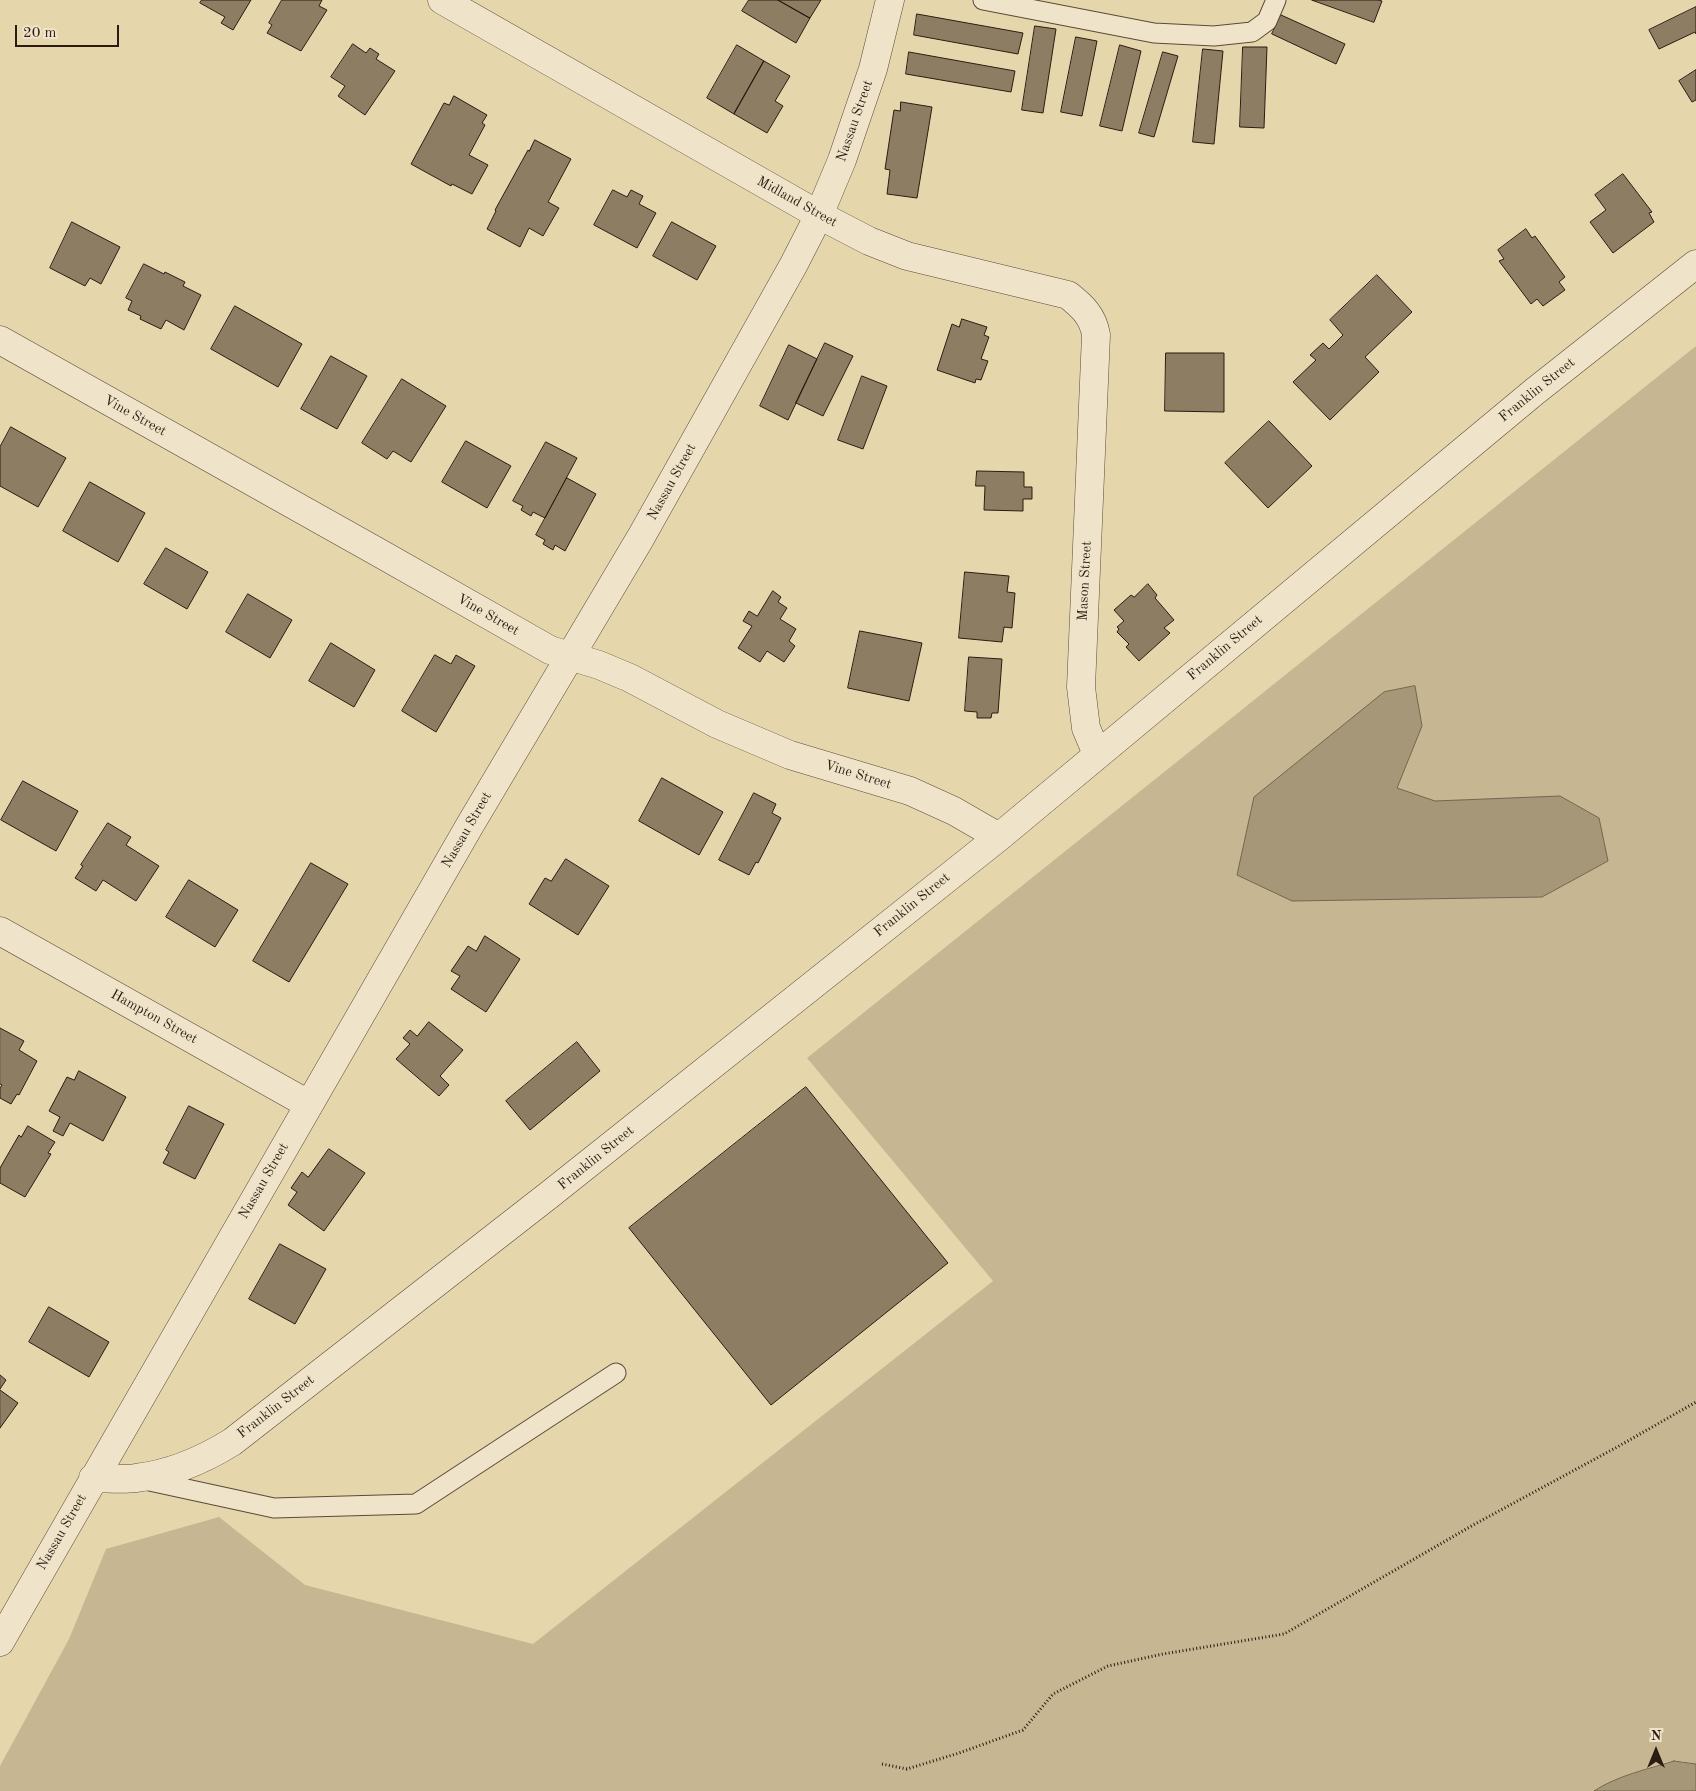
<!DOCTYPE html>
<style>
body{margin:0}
#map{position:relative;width:1696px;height:1791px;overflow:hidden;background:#e6d6ac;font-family:"Old Standard TT",serif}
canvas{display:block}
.north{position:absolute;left:1631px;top:1726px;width:50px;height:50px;-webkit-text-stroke:4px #efe4c9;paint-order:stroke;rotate:0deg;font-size:14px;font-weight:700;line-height:20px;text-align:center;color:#2b1c13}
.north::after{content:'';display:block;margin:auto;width:18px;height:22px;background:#2b1c13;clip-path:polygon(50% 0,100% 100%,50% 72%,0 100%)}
.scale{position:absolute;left:15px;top:25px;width:104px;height:22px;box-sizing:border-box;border:2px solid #2b1c13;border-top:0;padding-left:6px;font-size:15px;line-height:18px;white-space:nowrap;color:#2b1c13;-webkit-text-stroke:4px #efe4c9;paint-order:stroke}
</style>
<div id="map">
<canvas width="1696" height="1791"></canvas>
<div class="north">N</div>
<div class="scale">20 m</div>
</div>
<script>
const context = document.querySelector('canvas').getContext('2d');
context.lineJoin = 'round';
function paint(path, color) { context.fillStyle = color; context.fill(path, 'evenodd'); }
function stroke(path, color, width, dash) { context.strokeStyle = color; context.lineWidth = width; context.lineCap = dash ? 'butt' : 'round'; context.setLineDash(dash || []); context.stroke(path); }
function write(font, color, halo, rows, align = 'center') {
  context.font = font + ' "Old Standard TT",serif'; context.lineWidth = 4; context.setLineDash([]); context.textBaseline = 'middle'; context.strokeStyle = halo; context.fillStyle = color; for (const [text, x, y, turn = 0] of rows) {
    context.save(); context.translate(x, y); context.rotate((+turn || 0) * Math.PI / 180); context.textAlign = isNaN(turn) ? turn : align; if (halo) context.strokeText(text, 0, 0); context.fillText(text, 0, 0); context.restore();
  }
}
const green = new Path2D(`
 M1696,346V1764C1689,1763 1679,1760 1672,1761C1654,1764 1609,1781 1594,1791H0V1766L69,1639L106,1549L219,1517L305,1585L533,1644L993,1281L807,1058Z`);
const water = new Path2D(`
 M1415,686L1422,726L1397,788L1435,801L1560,796L1599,818L1608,861L1542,897L1292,901L1237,875L1254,797L1384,692Z
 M1674,1761L1696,1764V1791H1594C1617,1776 1647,1769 1674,1761Z`);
const building = new Path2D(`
 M202,0H251L233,30L221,23L225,17L200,3Z
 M282,0H322L319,6L327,10L301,51L267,33L272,25L269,23Z
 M749,0H778L810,18L796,43L742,11Z
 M778,0H821L810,18Z
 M1312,0H1378L1382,1L1374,22Z
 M1696,7V34L1695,32L1659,49L1649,30Z
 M917,14L1023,33L1018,54L914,35Z
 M1281,15L1345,44L1336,64L1272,34Z
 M1035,26L1056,29L1043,113L1022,110Z
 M1076,37L1097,41L1082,116L1061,112Z
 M353,44L366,53L370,48L379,54L376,59L395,71L365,115L338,96L345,86L331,77Z
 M737,45L764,61L734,114L707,98Z
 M1120,45L1141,51L1122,131L1100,126Z
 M1243,47H1267L1264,128L1240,127Z
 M1203,49L1223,51L1214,144L1193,142Z
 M909,52L1015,71L1011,92L906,74Z
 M1163,52L1178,56L1154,137L1139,133Z
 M764,61L790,76L775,101L783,106L767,133L734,114Z
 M1696,70V100L1692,102L1679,81Z
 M454,96L487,115L482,123L485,125L469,155L488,165L472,194L452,184L451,186L411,164L444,103L449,105Z
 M901,102L932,107L917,198L887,194L890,170L885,169L894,110L900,111Z
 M535,140L571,159L548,202L559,208L543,236L529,228L520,247L487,229L496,211L495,210L528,150L529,151Z
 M1623,174L1652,212L1649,213L1654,222L1613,253L1590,222L1606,210L1595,195Z
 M613,190L627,197L631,190L643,196L639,204L656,213L637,248L594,225Z
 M72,222L120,247L101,284L90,278L85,286L50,268Z
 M672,222L716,246L697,280L653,256Z
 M1526,229L1532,238L1535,236L1565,277L1559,282L1565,290L1543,306L1537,299L1531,304L1499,261L1504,259L1498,250Z
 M144,264L164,274L165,272L185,282L183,286L201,295L184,330L166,320L161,329L140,319L141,316L128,310L132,301L126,298Z
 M1377,275L1412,312L1365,357L1379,372L1330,420L1293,382L1316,360L1310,355L1323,343L1329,349L1343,335L1330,320Z
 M235,306L302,344L278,387L211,349Z
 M962,319L987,327L984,335L989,337L981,359L988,361L981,380L976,379L975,383L937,370L952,324L959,327Z
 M825,343L853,356L823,416L796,403Z
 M789,345L817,359L788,420L760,406Z
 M1166,353H1224V412L1165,411Z
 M331,356L367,376L337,429L301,409Z
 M862,376L887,386L863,449L838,440Z
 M402,379L446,406L411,462L393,451L387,459L362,443Z
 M1269,421L1312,466L1268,508L1225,463Z
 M11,427L66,458L38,507L0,486V447Z
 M466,441L511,466L487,508L442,482Z
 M546,442L577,458L545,518L533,512L531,516L521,510L523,506L513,501Z
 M977,471L1024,472V487H1032V499H1023V511L984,510L985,486H976Z
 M567,478L596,494L565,551L555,545L553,550L543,544L545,540L536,535Z
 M90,482L145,513L118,562L63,531Z
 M166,548L208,572L187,609L144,584Z
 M965,572L1009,576L1007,592L1015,593L1012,628L1004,627L1002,642L959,638Z
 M1148,584L1157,595L1155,598L1174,620L1164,628L1170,633L1139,661L1126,647L1129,644L1117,632L1119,629L1117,627L1124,621L1114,610L1131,595L1134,597Z
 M773,591L781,597L778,602L787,608L780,619L796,629L789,641L795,646L784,662L767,651L760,662L738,648L752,626L743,621L749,611L757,616Z
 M248,594L292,620L270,658L226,632Z
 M860,631L922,643L909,701L848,688Z
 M331,643L375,670L354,707L309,681Z
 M435,655L451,664L456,655L475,666L436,732L402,711Z
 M969,657L1002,659L998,713H992L991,718H977V712L965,711Z
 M662,778L723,812L699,855L639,821Z
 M23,781L78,811L56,851L1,820Z
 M754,793L776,804L772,813L781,818L758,863L756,862L749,875L719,860Z
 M108,823L131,837L126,845L159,866L136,901L103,880L96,891L75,878L83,866L81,865Z
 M566,859L609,886L578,935L529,904L545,878L551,881Z
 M311,863L348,884L289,982L253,961Z
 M189,880L238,910L215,947L166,917Z
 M485,936L520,959L486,1012L451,989L460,976L451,971L468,946L476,951Z
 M429,1022L463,1050L440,1076L449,1085L439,1096L396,1059L410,1044L403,1038L410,1030L417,1036Z
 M0,1028L24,1041L19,1050L37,1061L19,1095L17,1094L11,1104L0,1098V1088L2,1085L0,1084Z
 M577,1042L600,1071L530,1130L506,1101Z
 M79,1071L126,1097L103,1141L70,1123L63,1136L53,1131L60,1117L49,1111L67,1077L74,1080Z
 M806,1087L948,1263L771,1405L629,1228Z
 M189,1106L224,1124L195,1179L163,1163L169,1152L166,1150Z
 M28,1126L55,1142L48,1153L51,1154L25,1197L0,1183V1168L19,1135L21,1137Z
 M329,1149L365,1173L324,1231L288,1205L297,1192L291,1188L302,1172L308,1177Z
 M280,1244L326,1269L295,1324L249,1299Z
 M49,1307L109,1342L89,1377L29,1342Z
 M0,1375L6,1380L0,1389Z
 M0,1390L18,1403L0,1428Z`);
const path = new Path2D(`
 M882,1764L907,1769L959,1753L1023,1730L1053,1694L1108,1666L1163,1654L1284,1634L1475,1524L1619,1446L1696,1402`);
const service = new Path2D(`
 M983,0L1154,33L1214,36L1252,32L1267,21L1276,0
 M145,1480L274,1508L416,1504L616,1373`);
const minor = new Path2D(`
 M442,0L819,215L869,241L907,256L1068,295C1082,306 1093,316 1096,335L1081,687L1086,728L1097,754
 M0,340L383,555L550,650L599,665L630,678L717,724L790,755L910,791L954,811L999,837
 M0,931L308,1104
 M93,1478C107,1478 122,1480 136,1478C170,1474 203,1460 232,1442L549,1195L999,837L1534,392L1696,264
 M0,1642L470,825L641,537L794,264L819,215L842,160L873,69L890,0`);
const streetNames = [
 ["Nassau Street",855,121,-71],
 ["Midland Street",797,202,29],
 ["Franklin Street",1537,390,-39],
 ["Vine Street",135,416,29],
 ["Nassau Street",672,482,-61],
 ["Mason Street",1085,581,-87],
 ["Vine Street",488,615,30],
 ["Franklin Street",1225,648,-40],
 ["Vine Street",858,775,17],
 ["Nassau Street",467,830,-60],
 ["Franklin Street",912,905,-39],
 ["Hampton Street",154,1017,29],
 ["Franklin Street",596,1158,-39],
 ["Nassau Street",264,1181,-60],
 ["Franklin Street",276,1407,-38],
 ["Nassau Street",62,1532,-60]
];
paint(green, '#c6b692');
paint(water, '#a69778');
stroke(water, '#756650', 1);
paint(building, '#8c7d63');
stroke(building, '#2b1c13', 1);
stroke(service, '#5a4a39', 21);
stroke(minor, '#5a4a39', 29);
stroke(path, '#2b1c13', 3, [1, 2.5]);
stroke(service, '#efe4c9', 19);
stroke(minor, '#efe4c9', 28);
write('14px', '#2b1c13', '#efe4c9', streetNames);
</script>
